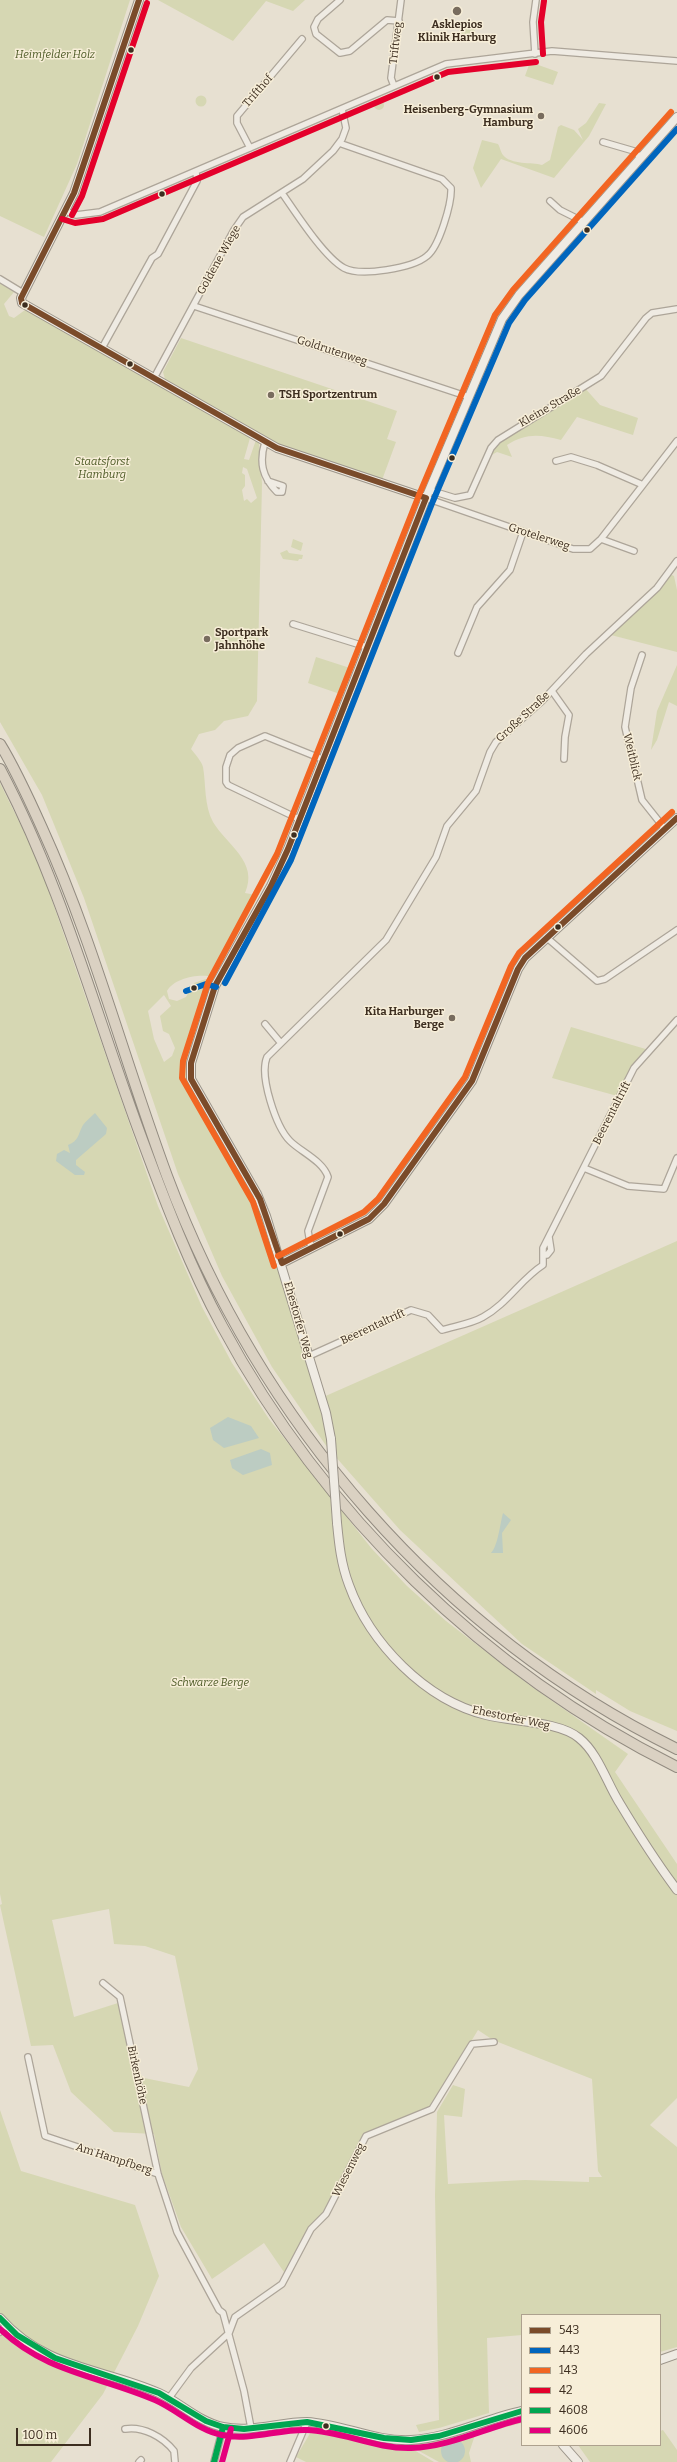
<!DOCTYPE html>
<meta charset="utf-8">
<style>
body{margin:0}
#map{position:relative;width:677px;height:2462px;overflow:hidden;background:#e7e0d1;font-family:Bitter,serif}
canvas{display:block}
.legend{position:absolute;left:521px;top:2314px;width:140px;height:132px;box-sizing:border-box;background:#f7eed8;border:1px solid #ada18e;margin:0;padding:5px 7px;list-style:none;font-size:12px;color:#3d2e20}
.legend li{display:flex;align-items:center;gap:8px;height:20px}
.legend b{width:20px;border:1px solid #ada18e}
.scale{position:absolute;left:16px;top:2428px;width:75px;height:18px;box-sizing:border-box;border:2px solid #3d2e20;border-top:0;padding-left:5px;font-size:12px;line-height:14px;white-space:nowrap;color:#3d2e20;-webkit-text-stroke:3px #f7eed8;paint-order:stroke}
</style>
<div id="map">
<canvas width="677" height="2462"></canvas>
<ul class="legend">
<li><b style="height:5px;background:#7a4b2a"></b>543</li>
<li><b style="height:5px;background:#0065bd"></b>443</li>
<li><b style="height:5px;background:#f26522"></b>143</li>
<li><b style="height:5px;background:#e4002b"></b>42</li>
<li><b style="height:5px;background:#00a651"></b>4608</li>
<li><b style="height:5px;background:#e5007d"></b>4606</li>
</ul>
<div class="scale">100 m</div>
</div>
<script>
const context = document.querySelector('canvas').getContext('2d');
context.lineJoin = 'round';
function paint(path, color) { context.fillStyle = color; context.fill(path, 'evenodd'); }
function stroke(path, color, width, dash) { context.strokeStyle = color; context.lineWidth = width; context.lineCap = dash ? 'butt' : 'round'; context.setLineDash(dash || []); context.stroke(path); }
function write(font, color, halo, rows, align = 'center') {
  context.font = font + ' Bitter,serif'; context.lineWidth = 3; context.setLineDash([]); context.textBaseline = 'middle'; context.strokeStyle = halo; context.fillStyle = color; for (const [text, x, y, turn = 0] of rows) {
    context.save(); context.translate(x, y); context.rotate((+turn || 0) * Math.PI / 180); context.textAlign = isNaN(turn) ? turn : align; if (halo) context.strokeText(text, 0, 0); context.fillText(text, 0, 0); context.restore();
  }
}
const green = new Path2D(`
 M0,0H130L77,164L44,237L0,216Z
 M158,0H305L293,11L266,1L233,41Z
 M467,25L471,26L475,30L469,38L459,35V31Z
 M530,62L558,72L553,85L525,76Z
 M195.5 101a5.5 5.5 0 1 1 11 0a5.5 5.5 0 1 1-11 0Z
 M374 105a5 5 0 1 1 10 0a5 5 0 1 1-10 0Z
 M599,103L606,104L589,136L554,178L501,159L481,188L473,168L482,140L498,144C500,147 501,153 503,155C511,165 532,162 542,165L550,160L558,127L561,125L574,130L583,140L578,129L586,123Z
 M0,283L14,292L4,304L9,316L14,318L25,310H30L259,442L262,484L257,701L248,716L224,721L215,730L199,734L191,749C195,754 202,762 203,767C206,784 204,806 213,822C227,845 259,862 245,893L256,895L213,977C199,973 174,978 167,991L169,999L177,1001L186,997L194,983L206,979L213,980L189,1056L187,1077L259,1205L321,1398L677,1241V1731L630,1711L596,1690V1694L522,1644L400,1530L327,1447L272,1367L222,1276L178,1174L84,898L42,795L0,722ZM250,438L256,440L249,460L244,459ZM243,467L247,469L257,498L251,503L247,499L244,501L242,490L245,486V475L242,473ZM164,995L171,1006L160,1016L163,1031L169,1034L175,1048L172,1056L164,1062L154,1039L148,1011Z
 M181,338L397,411L387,439L396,442L382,480L279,444L165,379L163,372Z
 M584,387L600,405L638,418L633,435L577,417L561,440C540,434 525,433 507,445L512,457L497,452L488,457L498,440Z
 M293,539L303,543L301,551L291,547Z
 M287,550L289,553L303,555L302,559H299L298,561L283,559L280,553Z
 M668,573L674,576L677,590V652L607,634Z
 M316,657L350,668L340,694L308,683Z
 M677,665V706L669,702L657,740L651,750L657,711Z
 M0,783L38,860L158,1206L202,1307L232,1363L269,1419L372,1549L407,1586L446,1621L528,1684L628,1754L615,1772L677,1864V2098L650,2125L677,2147V2347L660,2352V2315H522V2335L487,2338L489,2413L439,2428L419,2432L416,2425L439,2420L435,2195L437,2112L453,2085L465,2089L462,2117L444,2115L448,2184L525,2180L589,2182V2177H602L598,2171L592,2079L493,2040L478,2030L432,2106L366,2133L327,2211L311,2227L286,2275L264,2243L212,2279L181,2227L162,2174L154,2134L114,2132L71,2092L53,2045L31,2046L0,1905L2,1904L0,1894ZM109,1909L114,1944L145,1946L175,1956L198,2069L189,2087L144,2078L134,2068L118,2003L74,2017L52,1920Z
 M571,1027L649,1050L640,1060L621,1097L552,1078Z
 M0,2110L21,2171L135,2205L159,2276L138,2326L103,2394L51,2462H0Z
 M520,2416L522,2423L475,2435L469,2453L471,2462H439L410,2446V2442Z
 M312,2430L414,2450L434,2462H306L296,2457Z
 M663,2430L677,2450V2462H590L578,2445H660V2431Z`);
const water = new Path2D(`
 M95,1113L107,1128L106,1134L76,1160V1165L85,1172L84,1175H75L56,1161L57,1154L64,1150L70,1153L68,1145C79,1141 78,1134 83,1125C86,1121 91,1117 95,1113Z
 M228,1417L251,1426L259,1438L224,1448L213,1440L210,1428Z
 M261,1449L270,1453L272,1465L243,1475L232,1468L230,1460Z
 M503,1513L511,1520L502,1533L503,1553H491C498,1546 500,1524 503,1513Z
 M441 2451a12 12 0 1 1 24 0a12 12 0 1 1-24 0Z`);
const street = new Path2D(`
 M340,0L318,19L314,27L316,34L340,53L350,51L387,20L399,21
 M535,54L533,22L536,0
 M394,86L391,78L401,0
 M603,142L634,151L641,158
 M250,148L237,123V116L302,39
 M282,193C296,213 324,257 344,268C361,277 413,268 427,256C439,247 452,203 451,188L442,179L339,143
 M550,201L560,210L584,222
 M65,211L76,215L100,212L446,64L552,51L677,61
 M0,279L23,293
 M194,306L469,397
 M102,348L152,258L158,254L197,181L196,172
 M154,378L234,230L243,217L303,179L333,151L342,139L346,128L342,109
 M265,442C259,462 262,477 277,492H282L283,486L268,481
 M556,461L571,457L597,465L643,485
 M429,490L455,498L470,495L491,448L498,440L601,376L646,318L652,313L677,309
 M426,498L573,549H590L601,539L677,441
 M601,539L634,551
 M293,624L367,647
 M458,653L477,607L510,570L523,532
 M642,655L631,688L625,727L642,800L665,829
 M552,691L569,715L565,737L564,759
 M299,819L228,785L226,782V767L230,755L238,748L265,736L322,759
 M546,937L597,981L605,979L677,930
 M265,1024L280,1042
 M584,1168L628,1186L664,1189L677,1158
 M311,1248L308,1231L328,1177C323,1161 301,1152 290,1141C276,1127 259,1076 267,1057L386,940L436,857L447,826L476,791L490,752L496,742L542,701L586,654L657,588L677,561
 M544,1255H547L551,1250L549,1237
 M309,1356L411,1310L428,1315L442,1330C455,1326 471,1324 483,1317C507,1304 521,1279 543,1265V1248L634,1068L677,1020
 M103,1983L120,1997L158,2174
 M28,2057L45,2136L158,2174L177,2232L219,2310L223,2313L244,2391L251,2428
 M0,2332L6,2325
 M169,2398L191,2368L229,2333L235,2317L282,2284L311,2229L326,2214L366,2136L432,2109L472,2044L494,2042
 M125,2429C143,2426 163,2437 174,2451L175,2462
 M139,2462L141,2460
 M214,2462L223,2427
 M290,2462L307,2422`);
const secondary = new Path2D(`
 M139,0L74,193L21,298L22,303L277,448L426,498
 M282,1263L369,1219L384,1204L472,1081L518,969L525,958L677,818
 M331,1439L326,1413L266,1216L257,1194L191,1079V1063L215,986L271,886L288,849L426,498L502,319L519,295L677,117
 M337,1523C339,1544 341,1564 349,1585C370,1643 425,1700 486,1715C513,1722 558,1721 579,1738C598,1753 607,1783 619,1802C637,1832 656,1862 677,1890
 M0,2318C45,2369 102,2368 159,2393C181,2403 199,2422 223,2427C251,2433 279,2422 307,2422C342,2424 375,2442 411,2440C449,2438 485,2419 522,2411
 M660,2360L677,2354
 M563,2445L578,2462`);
const highway = new Path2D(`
 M0,744C16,770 29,799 42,828C93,940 124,1060 167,1176C259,1422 441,1633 677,1749
 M0,769C63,888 96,1017 143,1142C166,1204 190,1267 222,1326C323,1514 485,1672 677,1767`);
const secondaryBridge = new Path2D(`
 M331,1439L337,1523`);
const bus1 = new Path2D(`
 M22,303L277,448L426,498
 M22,303L21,298L74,193L139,0
 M282,1263L260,1199L191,1079V1063L215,986L271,886L288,849L426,498
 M282,1263L369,1219L384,1204L472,1081L518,969L525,958L677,818`);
const bus2 = new Path2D(`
 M225,983L291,860L433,501L509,323L525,300L677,129
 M186,991L206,984L216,987`);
const bus3 = new Path2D(`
 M278,1256L364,1212L378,1199L465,1077L511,966L519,953L672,812
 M274,1266L253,1202L182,1078L183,1061L208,983L277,854L419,495L495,315L513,290L671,112`);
const bus4 = new Path2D(`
 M543,54L541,22L544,1
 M72,215L82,196L147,3
 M62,219L75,223L103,219L448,72L536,62`);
const bus5 = new Path2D(`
 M0,2318L17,2335L55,2358L159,2393L206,2421L223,2427L244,2429L307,2422L384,2438L411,2440L439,2436L522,2411
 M214,2462L223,2427`);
const bus6 = new Path2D(`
 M0,2329C46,2373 100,2376 155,2400C178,2410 197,2430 222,2435C251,2441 278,2429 307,2430C342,2431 375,2449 411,2448C449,2447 485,2428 522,2419
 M222,2462L231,2429`);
const markers = [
 [457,11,5,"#786c5e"],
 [131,50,3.5,"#3d2e20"],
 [437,77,3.5,"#3d2e20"],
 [541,116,4,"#786c5e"],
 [162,194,3.5,"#3d2e20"],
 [587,230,3.5,"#3d2e20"],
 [25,305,3.5,"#3d2e20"],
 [130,364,3.5,"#3d2e20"],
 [271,395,4,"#786c5e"],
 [452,458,3.5,"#3d2e20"],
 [207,639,4,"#786c5e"],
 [294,835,3.5,"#3d2e20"],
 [558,927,3.5,"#3d2e20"],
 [194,988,3.5,"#3d2e20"],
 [452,1018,4,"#786c5e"],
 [340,1234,3.5,"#3d2e20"],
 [326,2426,3.5,"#3d2e20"]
];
const poiNames = [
 ["Asklepios",457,25,"center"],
 ["Klinik Harburg",457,38,"center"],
 ["Heisenberg-Gymnasium",533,110],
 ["Hamburg",533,123],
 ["TSH Sportzentrum",279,395,"left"],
 ["Sportpark",215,633,"left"],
 ["Jahnhöhe",215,646,"left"],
 ["Kita Harburger",444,1012],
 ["Berge",444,1025]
];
const streetNames = [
 ["Triftweg",396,43,-83],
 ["Trifthof",258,91,-49],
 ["Goldene Wiege",219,260,-61],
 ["Goldrutenweg",332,351,18],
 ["Kleine Straße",550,407,-30],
 ["Grotelerweg",539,537,18],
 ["Große Straße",523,717,-43],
 ["Weitblick",632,757,77],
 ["Beerentaltrift",612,1113,-63],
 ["Ehestorfer Weg",298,1320,74],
 ["Beerentaltrift",373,1327,-25],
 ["Ehestorfer Weg",511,1718,12],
 ["Birkenhöhe",137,2075,78],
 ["Am Hampfberg",114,2159,18],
 ["Wiesenweg",349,2170,-63]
];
const parkNames = [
 ["Heimfelder Holz",55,55],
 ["Staatsforst",102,462],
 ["Hamburg",102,475],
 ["Schwarze Berge",210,1683]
];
paint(green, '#d6d7b3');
paint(water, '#bcccc2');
stroke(street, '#ada599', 8);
stroke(secondary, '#9c958a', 10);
stroke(highway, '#928b80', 12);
stroke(street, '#efebe3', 5.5);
stroke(secondary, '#efebe3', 8);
stroke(highway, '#dad1c2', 10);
stroke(secondaryBridge, '#9c958a', 10, []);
stroke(secondaryBridge, '#efebe3', 8);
stroke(bus1, '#7a4b2a', 6);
stroke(bus2, '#0065bd', 6);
stroke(bus3, '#f26522', 6);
stroke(bus4, '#e4002b', 6);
stroke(bus5, '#00a651', 6);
stroke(bus6, '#e5007d', 6);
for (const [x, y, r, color] of markers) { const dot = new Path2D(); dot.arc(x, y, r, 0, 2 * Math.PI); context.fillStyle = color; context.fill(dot); stroke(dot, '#f7eed8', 1.5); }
write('bold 11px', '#3d2e20', '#f7eed8', poiNames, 'right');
write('11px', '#3d2e20', '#f7eed8', streetNames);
write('italic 11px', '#4d5a26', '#f7eed8', parkNames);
</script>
